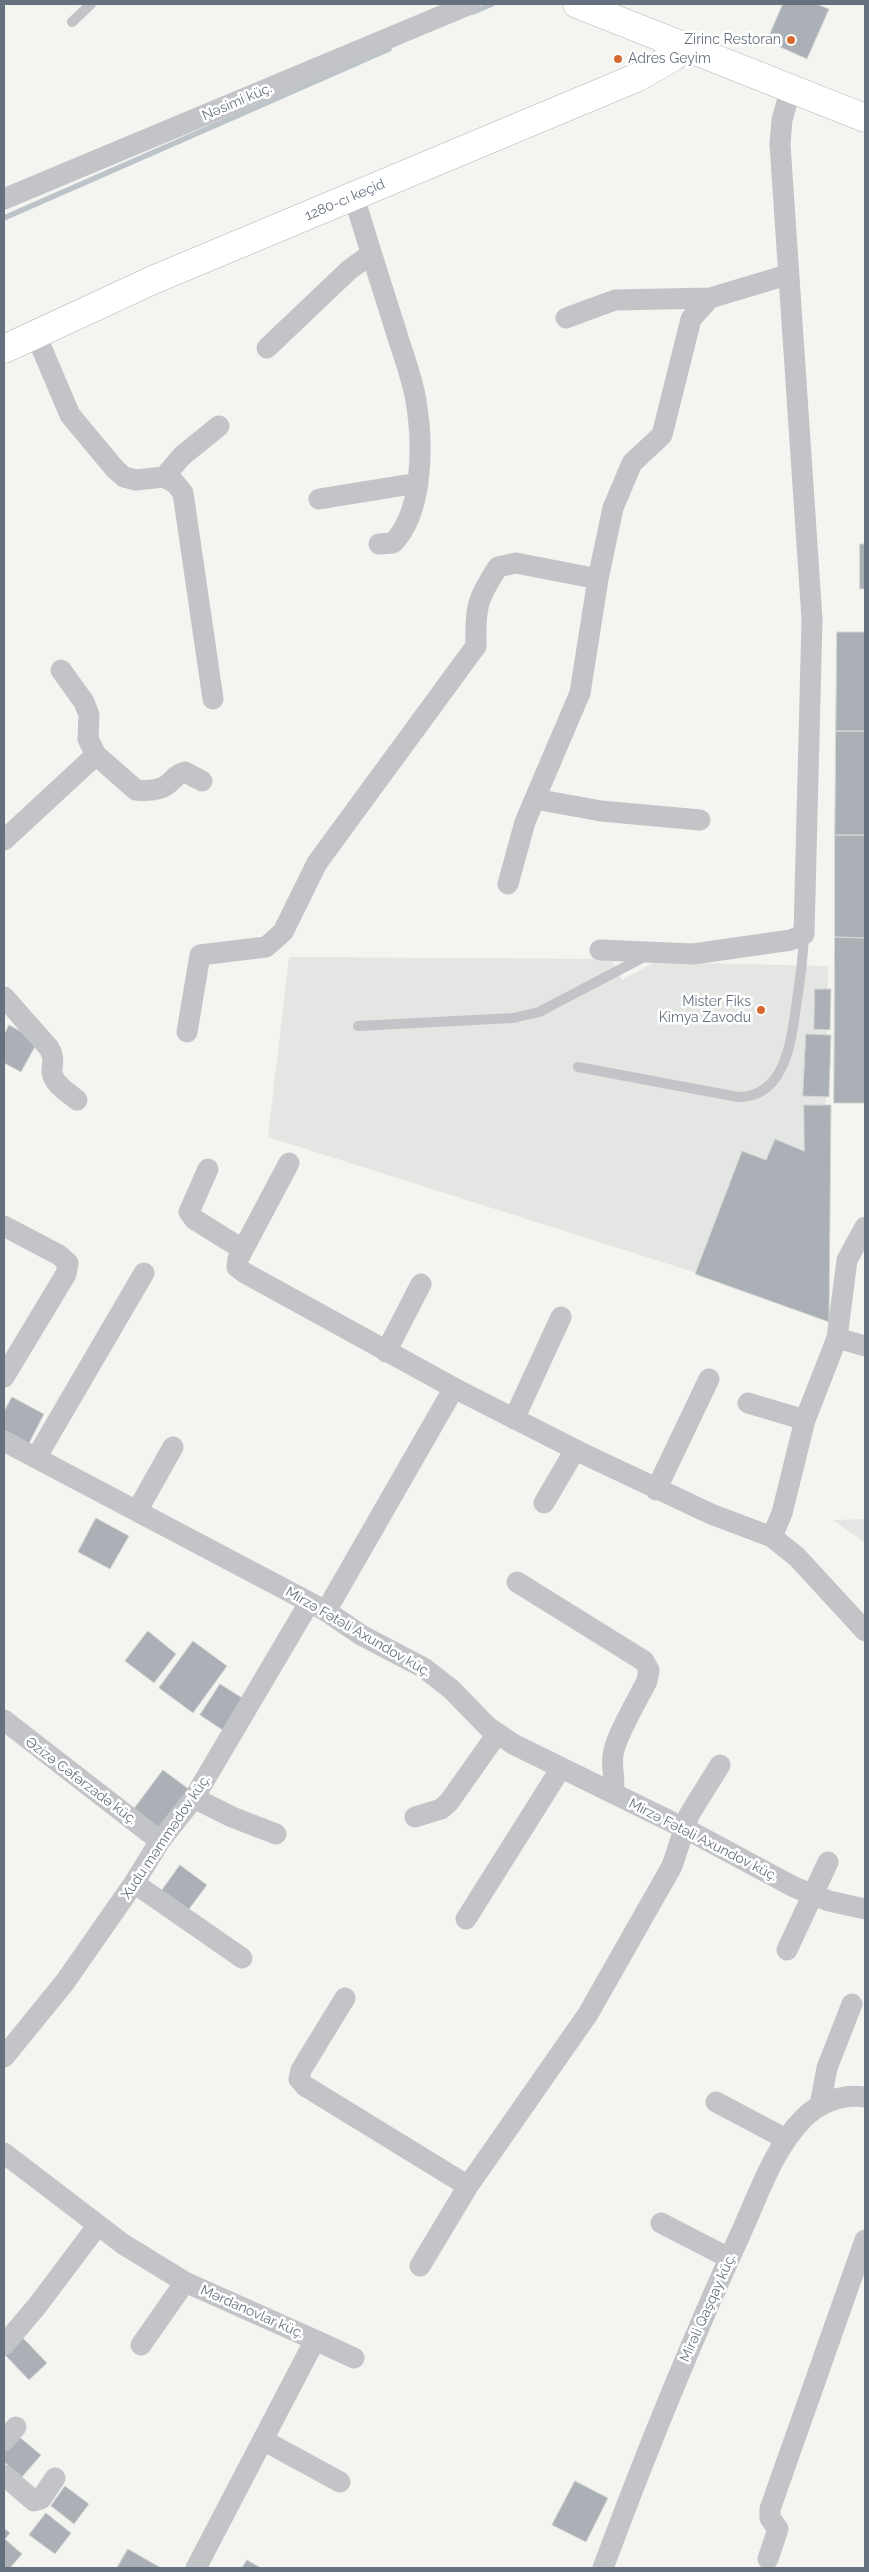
<!DOCTYPE html>
<meta charset="utf-8">
<style>
body{margin:0}
#map{position:relative;width:869px;height:2572px;overflow:hidden;background:#f4f4f0;font-family:Raleway,sans-serif}
canvas{display:block}
.frame{position:absolute;inset:0;border:5px solid #65717f;pointer-events:none}
</style>
<div id="map">
<canvas width="869" height="2572"></canvas>
<div class="frame"></div>
</div>
<script>
const context = document.querySelector('canvas').getContext('2d');
context.lineJoin = 'round';
function paint(path, color) { context.fillStyle = color; context.fill(path, 'evenodd'); }
function stroke(path, color, width, dash) { context.strokeStyle = color; context.lineWidth = width; context.lineCap = dash ? 'butt' : 'round'; context.setLineDash(dash || []); context.stroke(path); }
function write(font, color, halo, rows, align = 'center') {
  context.font = font + ' Raleway,sans-serif'; context.lineWidth = 5; context.setLineDash([]); context.textBaseline = 'middle'; context.strokeStyle = halo; context.fillStyle = color; for (const [text, x, y, turn = 0] of rows) {
    context.save(); context.translate(x, y); context.rotate((+turn || 0) * Math.PI / 180); context.textAlign = isNaN(turn) ? turn : align; if (halo) context.strokeText(text, 0, 0); context.fillText(text, 0, 0); context.restore();
  }
}
const built = new Path2D(`
 M289,957L611,959L622,980L655,962L828,966L823,1313L268,1137Z
 M865,1519V1543L833,1520Z`);
const stream = new Path2D(`
 M473,12L492,4
 M4,218L389,49`);
const building = new Path2D(`
 M783,4H816L829,9L807,59L767,41Z
 M860,544H865V589H860Z
 M837,632H865V731H836Z
 M836,731H865V835H835Z
 M835,835H865V938L835,937Z
 M835,937L865,938V1103H834Z
 M815,989H831L830,1030L814,1029Z
 M9,1025L38,1041L21,1072L4,1063V1035Z
 M806,1034L831,1035L829,1097L803,1096Z
 M804,1105H831L829,1322L695,1274L742,1151L766,1160L775,1139L804,1151Z
 M12,1397L44,1414L26,1449L4,1437V1412Z
 M96,1518L129,1536L110,1569L78,1552Z
 M148,1631L176,1654L154,1683L125,1661Z
 M193,1641L227,1666L193,1713L159,1688Z
 M220,1684L247,1701L227,1733L200,1715Z
 M163,1770L190,1790L160,1829L134,1809Z
 M180,1865L207,1885L186,1913L160,1893Z
 M22,2337L47,2363L29,2380L4,2354Z
 M17,2435L41,2455L22,2477L4,2462V2450Z
 M575,2481L608,2498L586,2542L552,2525Z
 M65,2486L89,2504L74,2524L51,2506Z
 M46,2513L71,2533L55,2554L29,2535Z
 M4,2528L10,2533L5,2539L22,2554L10,2568H4Z
 M128,2549L161,2568H117Z
 M247,2560L261,2568H242Z`);
const lane = new Path2D(`
 M72,22L91,4
 M358,1026L513,1018L539,1012L644,957
 M578,1067L738,1097C785,1097 791,1042 796,1007C800,982 803,958 804,934`);
const street = new Path2D(`
 M354,197C367,240 381,284 395,328C402,352 412,376 416,401C423,442 424,511 393,543L379,544
 M4,199L470,4
 M566,318L615,300L710,298
 M36,335L70,415L115,469L124,477L136,480L164,477L175,483L183,493L213,699
 M267,348L349,270L371,254
 M164,477L182,456L219,426
 M319,499L418,483
 M61,670L84,702L89,715L88,739L96,755L136,790C146,791 158,791 167,785C174,780 175,774 185,772L202,781
 M535,799L601,811L700,820
 M4,840L96,755
 M508,884L525,822L580,693L598,579L613,508L632,463L662,435L691,319L710,298L787,275
 M600,950L693,954L791,940L804,934L812,619L780,144L782,120L791,88
 M4,997L49,1048C55,1058 52,1062 52,1072C53,1084 69,1093 77,1100
 M187,1032L200,955L266,947L283,932L317,863L476,646C475,607 477,599 498,567L516,563L598,579
 M289,1163L238,1259L237,1267L245,1273L454,1388L586,1455L711,1514L772,1537L797,1557L865,1631
 M208,1169L189,1212L194,1219L242,1249
 M4,1226L59,1255L68,1263L66,1274L4,1377
 M837,1338L865,1346
 M386,1352L421,1284
 M748,1403L805,1420
 M514,1419L561,1317
 M4,1441L326,1611L361,1635L424,1668L451,1689L488,1727L513,1744L686,1829L794,1887L829,1901L865,1909
 M36,1458L144,1273
 M656,1490L709,1379
 M544,1503L575,1450
 M137,1511L173,1447
 M772,1537L782,1513L805,1420L837,1338L847,1260L865,1227
 M517,1582L644,1661L649,1670L647,1681C638,1699 615,1737 613,1755C611,1768 616,1780 613,1793
 M326,1611L454,1388
 M4,1720L160,1841
 M194,1798L232,1817L276,1834
 M415,1817L441,1809L449,1802L497,1734
 M134,1883L242,1958
 M466,1919L561,1768
 M787,1950L828,1862
 M345,1998L301,2070L299,2079L305,2086L468,2186
 M4,2057L65,1982L134,1883L160,1841L194,1798L309,1603
 M716,2102L786,2139
 M820,2105L827,2068L852,2004
 M4,2153L123,2244L185,2282L315,2340L196,2568
 M661,2223L729,2258
 M420,2266L468,2186L588,2014L672,1866L689,1815L720,1765
 M315,2340L354,2358
 M4,2345L37,2306L98,2225
 M141,2345L185,2282
 M263,2440L340,2482
 M4,2441L16,2427
 M4,2475L34,2501L41,2499L55,2478
 M768,2559L778,2529L770,2518V2509L865,2240
 M603,2568C645,2455 690,2344 740,2235C758,2196 773,2149 803,2119C819,2102 842,2094 865,2097`);
const secondary = new Path2D(`
 M577,4L865,118
 M4,349L153,280L638,77L673,57L682,46`);
const markers = [
 [791,40,5,"#d56930"],
 [618,59,5,"#d56930"],
 [761,1010,5,"#d56930"]
];
const poiNames = [
 ["Zirinc Restoran",781,40],
 ["Adres Geyim",628,59,"left"],
 ["Mister Fiks",751,1002],
 ["Kimya Zavodu",751,1018]
];
const streetNames = [
 ["Nəsimi küç.",237,102,-23],
 ["1280-cı keçid",345,200,-23],
 ["Mirzə Fətəli Axundov küç.",358,1632,30],
 ["Əzizə Cəfərzadə küç.",81,1781,37],
 ["Xudu məmmədov küç.",166,1837,-56],
 ["Mirzə Fətəli Axundov küç.",703,1840,27],
 ["Mirəli Qaşqay küç.",708,2308,-66],
 ["Mərdanovlar küç.",252,2312,24]
];
paint(built, '#e4e6e4');
stroke(stream, '#bcc4ca', 5.5);
paint(building, '#abb0b6');
stroke(building, '#d5d5d3', 1);
stroke(secondary, '#b2b6ba', 29);
stroke(lane, '#c2c4c8', 10);
stroke(street, '#c2c4c8', 21);
stroke(secondary, '#fff', 28);
for (const [x, y, r, color] of markers) { const dot = new Path2D(); dot.arc(x, y, r, 0, 2 * Math.PI); context.fillStyle = color; context.fill(dot); stroke(dot, '#fff', 2); }
write('14px', '#65717f', '#fff', poiNames, 'right');
write('14px', '#65717f', '#fff', streetNames);
</script>
